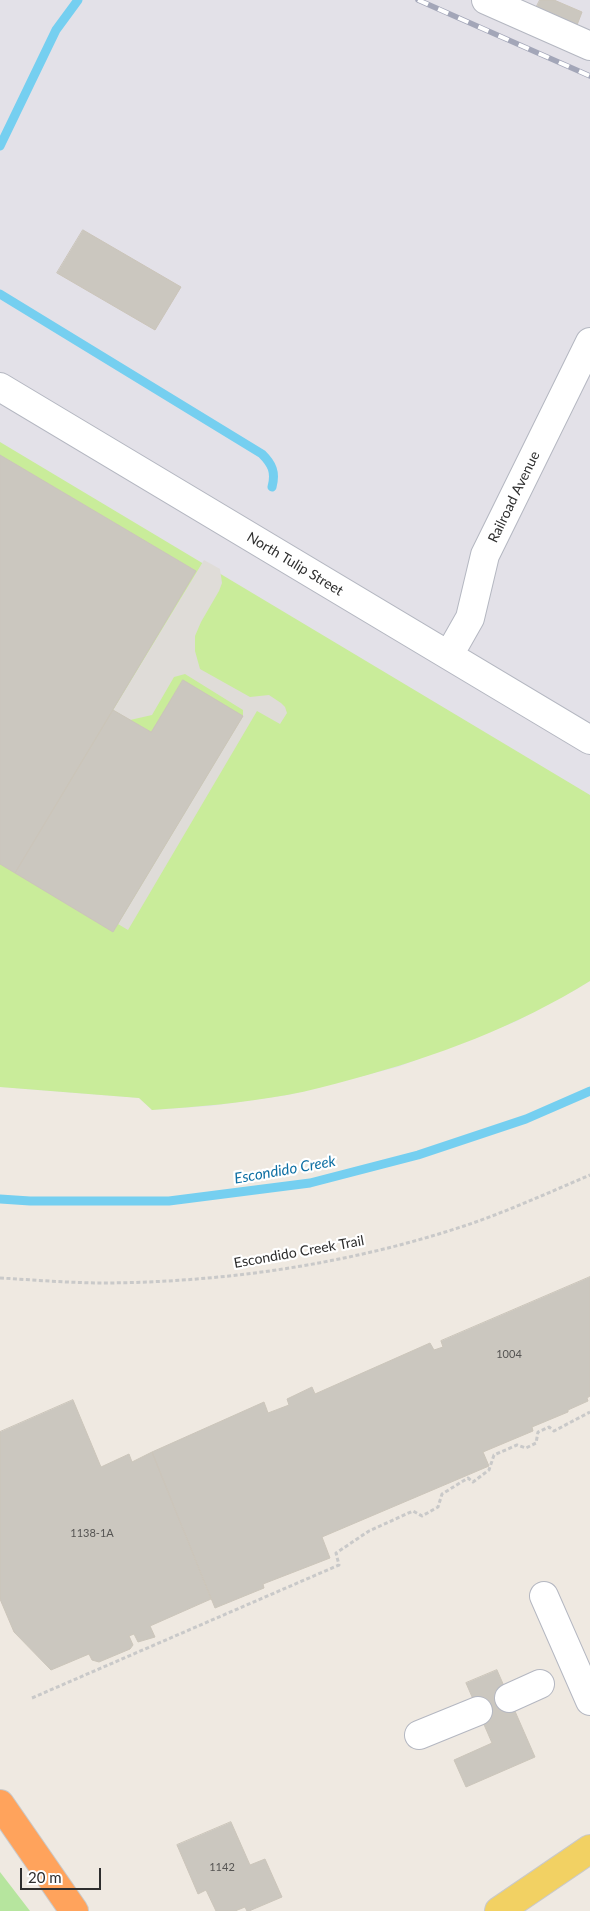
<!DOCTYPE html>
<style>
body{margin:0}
#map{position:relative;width:590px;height:1911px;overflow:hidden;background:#efe9e1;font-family:Lato,sans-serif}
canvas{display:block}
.scale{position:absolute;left:20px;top:1868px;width:81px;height:22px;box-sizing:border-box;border:2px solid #2e2e2e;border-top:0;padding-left:6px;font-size:15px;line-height:18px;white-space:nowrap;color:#2e2e2e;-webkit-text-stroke:4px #fff;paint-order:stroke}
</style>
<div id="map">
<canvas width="590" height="1911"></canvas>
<div class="scale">20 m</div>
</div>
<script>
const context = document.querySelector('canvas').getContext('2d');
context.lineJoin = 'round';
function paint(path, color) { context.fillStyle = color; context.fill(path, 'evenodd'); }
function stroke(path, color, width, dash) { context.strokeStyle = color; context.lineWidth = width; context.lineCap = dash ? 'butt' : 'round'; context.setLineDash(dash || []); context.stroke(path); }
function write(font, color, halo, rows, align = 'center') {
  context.font = font + ' Lato,sans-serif'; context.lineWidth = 4.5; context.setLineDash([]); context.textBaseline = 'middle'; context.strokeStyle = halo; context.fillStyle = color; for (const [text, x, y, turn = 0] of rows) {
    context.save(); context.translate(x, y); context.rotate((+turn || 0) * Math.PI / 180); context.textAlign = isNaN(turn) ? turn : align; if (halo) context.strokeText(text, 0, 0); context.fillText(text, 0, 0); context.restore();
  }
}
const industrial = new Path2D(`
 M0,0H590V981L577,989L515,1022L398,1067L288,1095L211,1106L152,1110L139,1098L0,1087Z`);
const green = new Path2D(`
 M0,1872L30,1911H0Z`);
const pitch = new Path2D(`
 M0,442L590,795V981C518,1026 435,1057 353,1079C331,1085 309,1091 287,1095C242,1103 197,1107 152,1110L139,1098L0,1087Z`);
const plaza = new Path2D(`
 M204,560L220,569L222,583L219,591L201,622L195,636V651L200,669L250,697L269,695L281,703L285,707L287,713L280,724L257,711L128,930L118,924L243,716V710L185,674L174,677L152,715L130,720L113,710Z`);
const stream = new Path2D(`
 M0,146L56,30L78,0
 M0,294L262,454C272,464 276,472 272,487
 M0,1199L30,1201H169L310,1183L418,1155L526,1119L590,1091`);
const building = new Path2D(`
 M540,0H554L582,12L577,25L536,8Z
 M83,230L181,287L155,330L57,273Z
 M0,455L196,571L15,873L0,864Z
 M183,680L243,716L113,932L15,873L113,710L151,732Z
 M590,1277V1396L587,1398L588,1401L568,1410V1412L532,1427L533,1431L483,1452L489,1466L322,1537L330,1558L263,1584L264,1588L215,1608L152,1452L264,1402L268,1413L289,1405L287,1399L312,1387L315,1394L430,1343L434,1350L443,1347L441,1341Z
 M73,1400L101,1467L129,1454L132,1462L152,1452L211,1599L150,1626L155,1637L138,1642L134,1634L129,1636L133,1645L130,1649L99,1662L92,1660L89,1654L51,1670L14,1632L0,1599V1432Z
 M497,1670L535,1757L466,1787L454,1760L492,1743L466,1683Z
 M231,1822L250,1865L265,1859L282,1897L249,1911H247L245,1907L235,1911H216L206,1890L198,1894L177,1845Z`);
const path = new Path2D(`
 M0,1278C35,1280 71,1283 106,1283C226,1282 349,1264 464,1226C506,1212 548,1193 590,1175
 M32,1698L339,1565L336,1553L369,1531L413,1511L422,1516L438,1507L442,1494L468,1478L473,1482L489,1470L494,1455L517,1445L526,1448L536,1443L538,1432L549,1427L554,1431L590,1412`);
const minor = new Path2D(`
 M486,0L590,46
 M0,387L590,740
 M449,655L470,618L485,555L590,342
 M544,1596L590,1701
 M509,1698L540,1684
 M419,1735L478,1711`);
const major = new Path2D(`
 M499,1911L590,1849`);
const highway = new Path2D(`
 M0,1804L74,1911`);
const rail = new Path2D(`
 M418,0L590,76`);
const numberNames = [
 ["1004",509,1354],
 ["1138-1A",92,1533],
 ["1142",222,1867]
];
const streetNames = [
 ["Railroad Avenue",514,497,-64],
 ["North Tulip Street",295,564,31],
 ["Escondido Creek Trail",299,1252,-10]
];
const waterNames = [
 ["Escondido Creek",285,1170,-10]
];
paint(industrial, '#e3e1e8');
paint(green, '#b6e59e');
paint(pitch, '#c9ec9a');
paint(plaza, '#dfdcd8');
stroke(stream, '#75cff0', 9);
paint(building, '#cbc7bf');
stroke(building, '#cbc5ba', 1);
stroke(minor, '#b4b7c1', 30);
stroke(major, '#c9c9c9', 30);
stroke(highway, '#c9c9c9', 30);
stroke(path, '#c9c9c9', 3, [4, 2.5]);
stroke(minor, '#fff', 28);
stroke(major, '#f2d163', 28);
stroke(highway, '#ffa35c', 28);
stroke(rail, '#a3a6b8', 5.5);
stroke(rail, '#fff', 4, [11]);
write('11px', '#555452', null, numberNames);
write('14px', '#2e2e2e', '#fff', streetNames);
write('italic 15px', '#0d6fa3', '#fff', waterNames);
</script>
